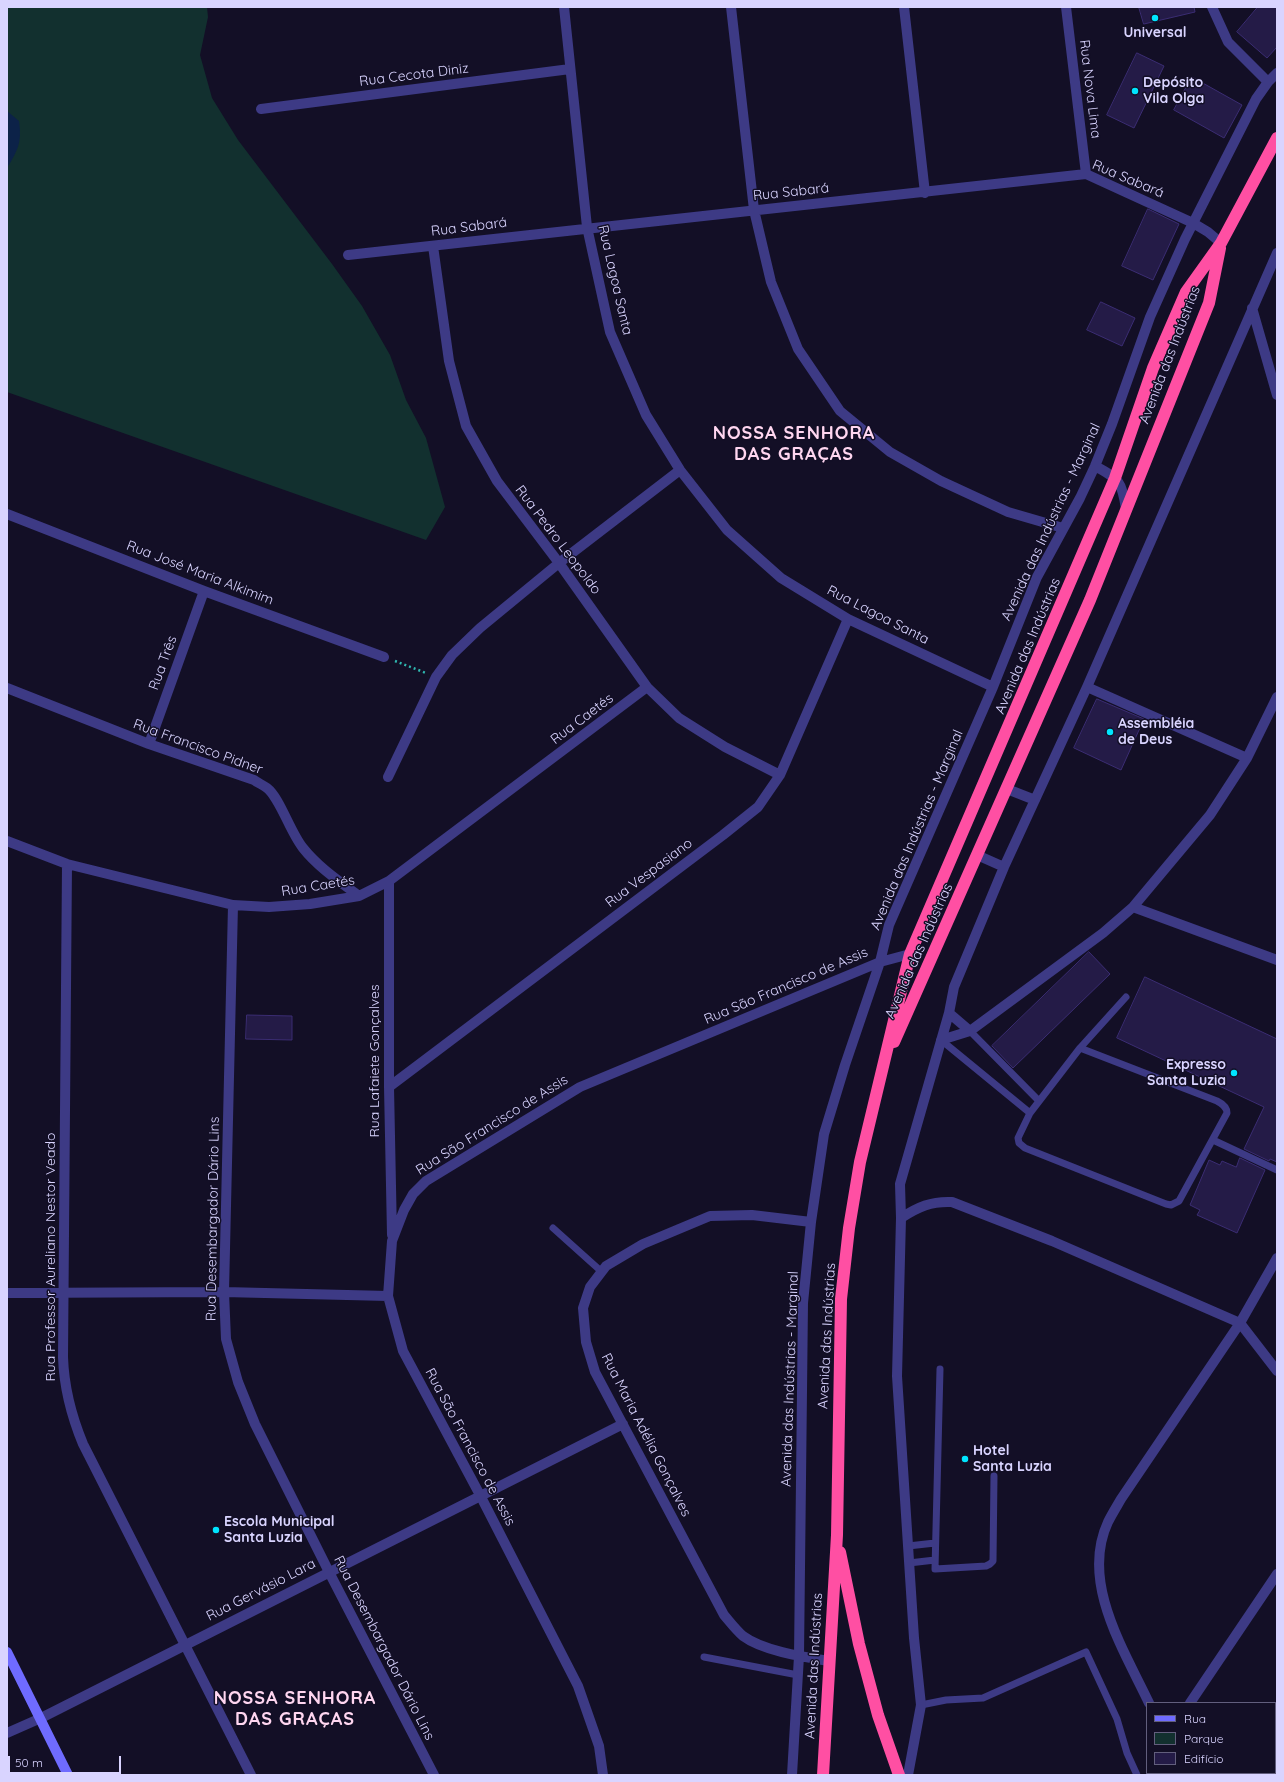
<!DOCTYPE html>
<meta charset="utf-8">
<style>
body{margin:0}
#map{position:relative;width:1284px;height:1782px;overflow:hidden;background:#130f26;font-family:Quicksand,sans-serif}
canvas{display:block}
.frame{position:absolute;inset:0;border:8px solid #d9d4ff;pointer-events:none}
.legend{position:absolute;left:1146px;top:1702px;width:130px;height:72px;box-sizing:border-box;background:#130f26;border:1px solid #625e7d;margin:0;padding:5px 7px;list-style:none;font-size:12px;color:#d9d4ff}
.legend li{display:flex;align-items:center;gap:8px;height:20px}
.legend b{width:20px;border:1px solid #625e7d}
.scale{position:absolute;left:8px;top:1756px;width:113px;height:18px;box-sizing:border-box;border:2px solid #d9d4ff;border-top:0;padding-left:5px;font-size:12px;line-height:14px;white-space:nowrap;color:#d9d4ff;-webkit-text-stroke:3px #130f26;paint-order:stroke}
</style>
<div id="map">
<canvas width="1284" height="1782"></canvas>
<div class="frame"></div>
<ul class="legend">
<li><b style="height:5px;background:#6f6bff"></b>Rua</li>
<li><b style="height:11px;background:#12302f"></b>Parque</li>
<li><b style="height:11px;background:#241b47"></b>Edifício</li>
</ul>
<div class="scale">50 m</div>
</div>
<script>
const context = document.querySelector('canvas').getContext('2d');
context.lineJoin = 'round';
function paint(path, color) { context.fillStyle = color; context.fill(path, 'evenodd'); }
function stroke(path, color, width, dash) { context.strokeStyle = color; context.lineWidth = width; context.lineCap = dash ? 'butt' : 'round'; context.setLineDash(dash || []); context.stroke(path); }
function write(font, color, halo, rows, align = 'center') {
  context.font = font + ' Quicksand,sans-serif'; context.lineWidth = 3; context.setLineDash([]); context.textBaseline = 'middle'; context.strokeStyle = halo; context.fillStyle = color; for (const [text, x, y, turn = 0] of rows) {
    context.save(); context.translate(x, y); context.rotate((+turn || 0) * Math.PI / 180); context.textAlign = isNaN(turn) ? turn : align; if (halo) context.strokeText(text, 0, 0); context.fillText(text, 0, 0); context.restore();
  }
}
const green = new Path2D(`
 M7,7H207L208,17L200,55L212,98L238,140L332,264L362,306L390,355L406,400L426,438L445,507L426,540L7,392Z`);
const water = new Path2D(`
 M7,111L19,121C22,142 18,150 7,168Z`);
const building = new Path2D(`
 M1139,7H1194L1195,12L1144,24Z
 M1258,7H1277V47L1267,58L1237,32Z
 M1137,53L1164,66L1134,128L1107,115Z
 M1192,77L1242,105L1224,138L1174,110Z
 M1148,209L1179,224L1153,280L1122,266Z
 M1101,302L1135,318L1122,346L1087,330Z
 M1097,699L1144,719L1121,770L1074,748Z
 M1089,952L1110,974L1013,1068L992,1046Z
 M1145,977L1277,1039V1162L1270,1159L1269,1161L1244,1149L1264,1107L1117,1038Z
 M247,1015L292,1016V1040L246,1039Z
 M1240,1158L1265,1170L1237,1233L1197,1215L1200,1210L1190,1205L1209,1160L1220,1165L1222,1161L1236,1167Z`);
const path = new Path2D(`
 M395,661L426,673`);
const lane = new Path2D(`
 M970,1031L1039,1101
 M941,1040L1030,1113
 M1080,1048L1217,1101C1223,1104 1227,1107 1227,1113L1179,1201L1171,1205L1166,1204L1025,1148L1019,1143L1018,1138L1030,1113Z
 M1080,1048L1126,997
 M1213,1140L1277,1170
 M553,1228L602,1272
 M940,1369L935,1569L986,1566L990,1564L993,1561L994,1476
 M908,1546L935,1543
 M909,1563L935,1560
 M704,1657L798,1675
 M921,1705L946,1700L983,1698L1086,1652L1117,1719L1127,1753L1137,1775`);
const street = new Path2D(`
 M564,7L587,227L610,332L646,415L680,470L727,530L781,578L848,619L993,687
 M731,7L754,210L771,282L798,349L840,411L890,452L941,481L1008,512L1063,528
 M904,7L925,193
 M1066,7L1086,174
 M1212,7L1228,42L1268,82
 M261,109L570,69
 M433,246L449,361L466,426L497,481L559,563L647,687L679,718L725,747L780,775
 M348,255L1086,174L1193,223L1208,232L1221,243
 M1252,308L1277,395
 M1095,466C1119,479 1122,481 1126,509
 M7,514L204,591L384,657
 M1087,687L1247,758
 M7,688L149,744L254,780C258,783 263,785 267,788C280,798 290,832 303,848C318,867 339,881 359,896
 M149,744L204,591
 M388,777L436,677L452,655L480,628L559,563L680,470
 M1007,789L1035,800
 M7,841L67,864L233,905L269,907L310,904L359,896L389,881L647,687
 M977,855L1004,867
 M67,864L63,1357C64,1388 71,1415 83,1444L251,1775
 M389,881V1087L392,1235
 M233,905L224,1292L226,1339L238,1382L255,1424L329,1572L434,1775
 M1133,907L1277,960
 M949,1013L970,1031
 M941,1040L970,1031L1103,933L1133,907L1210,815L1247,758L1277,697
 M389,1087L723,835L758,807L780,775L848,619
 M901,1218C918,1207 931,1201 952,1202L1052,1241L1240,1323L1277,1371
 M811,1222L752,1215L710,1216L643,1244L606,1266L590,1287L583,1308L586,1342L595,1372L724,1615C730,1622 736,1630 743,1636C763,1651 804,1657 829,1661
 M7,1293L224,1292L388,1296
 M1149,1703C1124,1650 1080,1582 1108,1522C1112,1514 1117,1506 1121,1499L1240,1323L1277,1258
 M1190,1703L1277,1574
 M7,1733L41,1718L623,1424
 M1183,1773L1184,1775
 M603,1775L599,1746L578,1686L480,1495L403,1351L388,1296L392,1241L404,1210L413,1194L426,1181L580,1087L880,962L910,954
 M792,1775L799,1656L803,1303L811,1222L824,1134L845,1065L880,962L889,925L993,687L1037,577L1080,498L1095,466L1112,424L1150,317L1185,239L1256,99L1268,82L1277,73
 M908,1775L921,1705L914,1638L897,1376L901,1218L900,1184L949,1013L954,987L1004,867L1087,687L1277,253`);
const secondary = new Path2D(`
 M7,1652L68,1775`);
const highway = new Path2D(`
 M894,1042L1090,600L1209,303L1220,248
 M840,1552L859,1644L878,1715L899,1775
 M823,1775L837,1535L841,1299L849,1228L860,1162L910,954L1115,478L1153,368L1186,292L1221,243L1277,138`);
const markers = [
 [1155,18,4,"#00e5ff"],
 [1135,91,4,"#00e5ff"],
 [1110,732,4,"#00e5ff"],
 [1234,1073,4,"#00e5ff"],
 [965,1459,4,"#00e5ff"],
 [216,1530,4,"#00e5ff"]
];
const poiNames = [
 ["Universal",1155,33,"center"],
 ["Depósito",1143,83],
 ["Vila Olga",1143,99],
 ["Assembléia",1118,724],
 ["de Deus",1118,740],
 ["Expresso",1226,1065,"right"],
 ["Santa Luzia",1226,1081,"right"],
 ["Hotel",973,1451],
 ["Santa Luzia",973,1467],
 ["Escola Municipal",224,1522],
 ["Santa Luzia",224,1538]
];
const streetNames = [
 ["Rua Cecota Diniz",414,75,-7],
 ["Rua Nova Lima",1090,89,83],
 ["Rua Sabará",1128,179,23],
 ["Rua Sabará",791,192,-6],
 ["Rua Sabará",469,227,-7],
 ["Rua Lagoa Santa",615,280,77],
 ["Avenida das Indústrias",1170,355,-69],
 ["Avenida das Indústrias - Marginal",1051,522,-65],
 ["Rua Pedro Leopoldo",558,540,53],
 ["Rua José Maria Alkimim",200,573,21],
 ["Rua Lagoa Santa",878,615,27],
 ["Avenida das Indústrias",1028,646,-67],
 ["Rua Três",163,663,-70],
 ["Rua Caetés",582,719,-37],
 ["Rua Francisco Pidner",198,747,20],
 ["Avenida das Indústrias - Marginal",917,830,-67],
 ["Rua Vespasiano",649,873,-37],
 ["Rua Caetés",318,886,-9],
 ["Avenida das Indústrias",919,951,-66],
 ["Rua São Francisco de Assis",786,986,-23],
 ["Rua Lafaiete Gonçalves",375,1061,-90],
 ["Rua São Francisco de Assis",492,1125,-32],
 ["Rua Desembargador Dário Lins",213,1219,-89],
 ["Rua Professor Aureliano Nestor Veado",51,1257,-90],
 ["Avenida das Indústrias",827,1336,-87],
 ["Avenida das Indústrias - Marginal",790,1379,-88],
 ["Rua Maria Adélia Gonçalves",646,1435,63],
 ["Rua São Francisco de Assis",470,1447,62],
 ["Rua Gervásio Lara",261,1590,-27],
 ["Rua Desembargador Dário Lins",384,1648,63],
 ["Avenida das Indústrias",814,1666,-87]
];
const districtNames = [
 ["NOSSA SENHORA",794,434],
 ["DAS GRAÇAS",794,455],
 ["NOSSA SENHORA",295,1699],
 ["DAS GRAÇAS",295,1720]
];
paint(green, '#12302f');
paint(water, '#0c2248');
paint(building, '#241b47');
stroke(building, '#3b2d73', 1);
stroke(path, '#2fb8b0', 2.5, [2, 3]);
stroke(lane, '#3d3a85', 7);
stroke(street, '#3d3a85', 10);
stroke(secondary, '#6f6bff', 10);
stroke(highway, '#ff4fa3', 12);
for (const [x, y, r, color] of markers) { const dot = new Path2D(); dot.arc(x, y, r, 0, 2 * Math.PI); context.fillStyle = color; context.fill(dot); stroke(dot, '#130f26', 1.5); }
write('bold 14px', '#d9d4ff', '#130f26', poiNames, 'left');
write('14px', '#d9d4ff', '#130f26', streetNames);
context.letterSpacing = '1px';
write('bold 18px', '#ffd6f0', '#130f26', districtNames);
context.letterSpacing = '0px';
</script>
